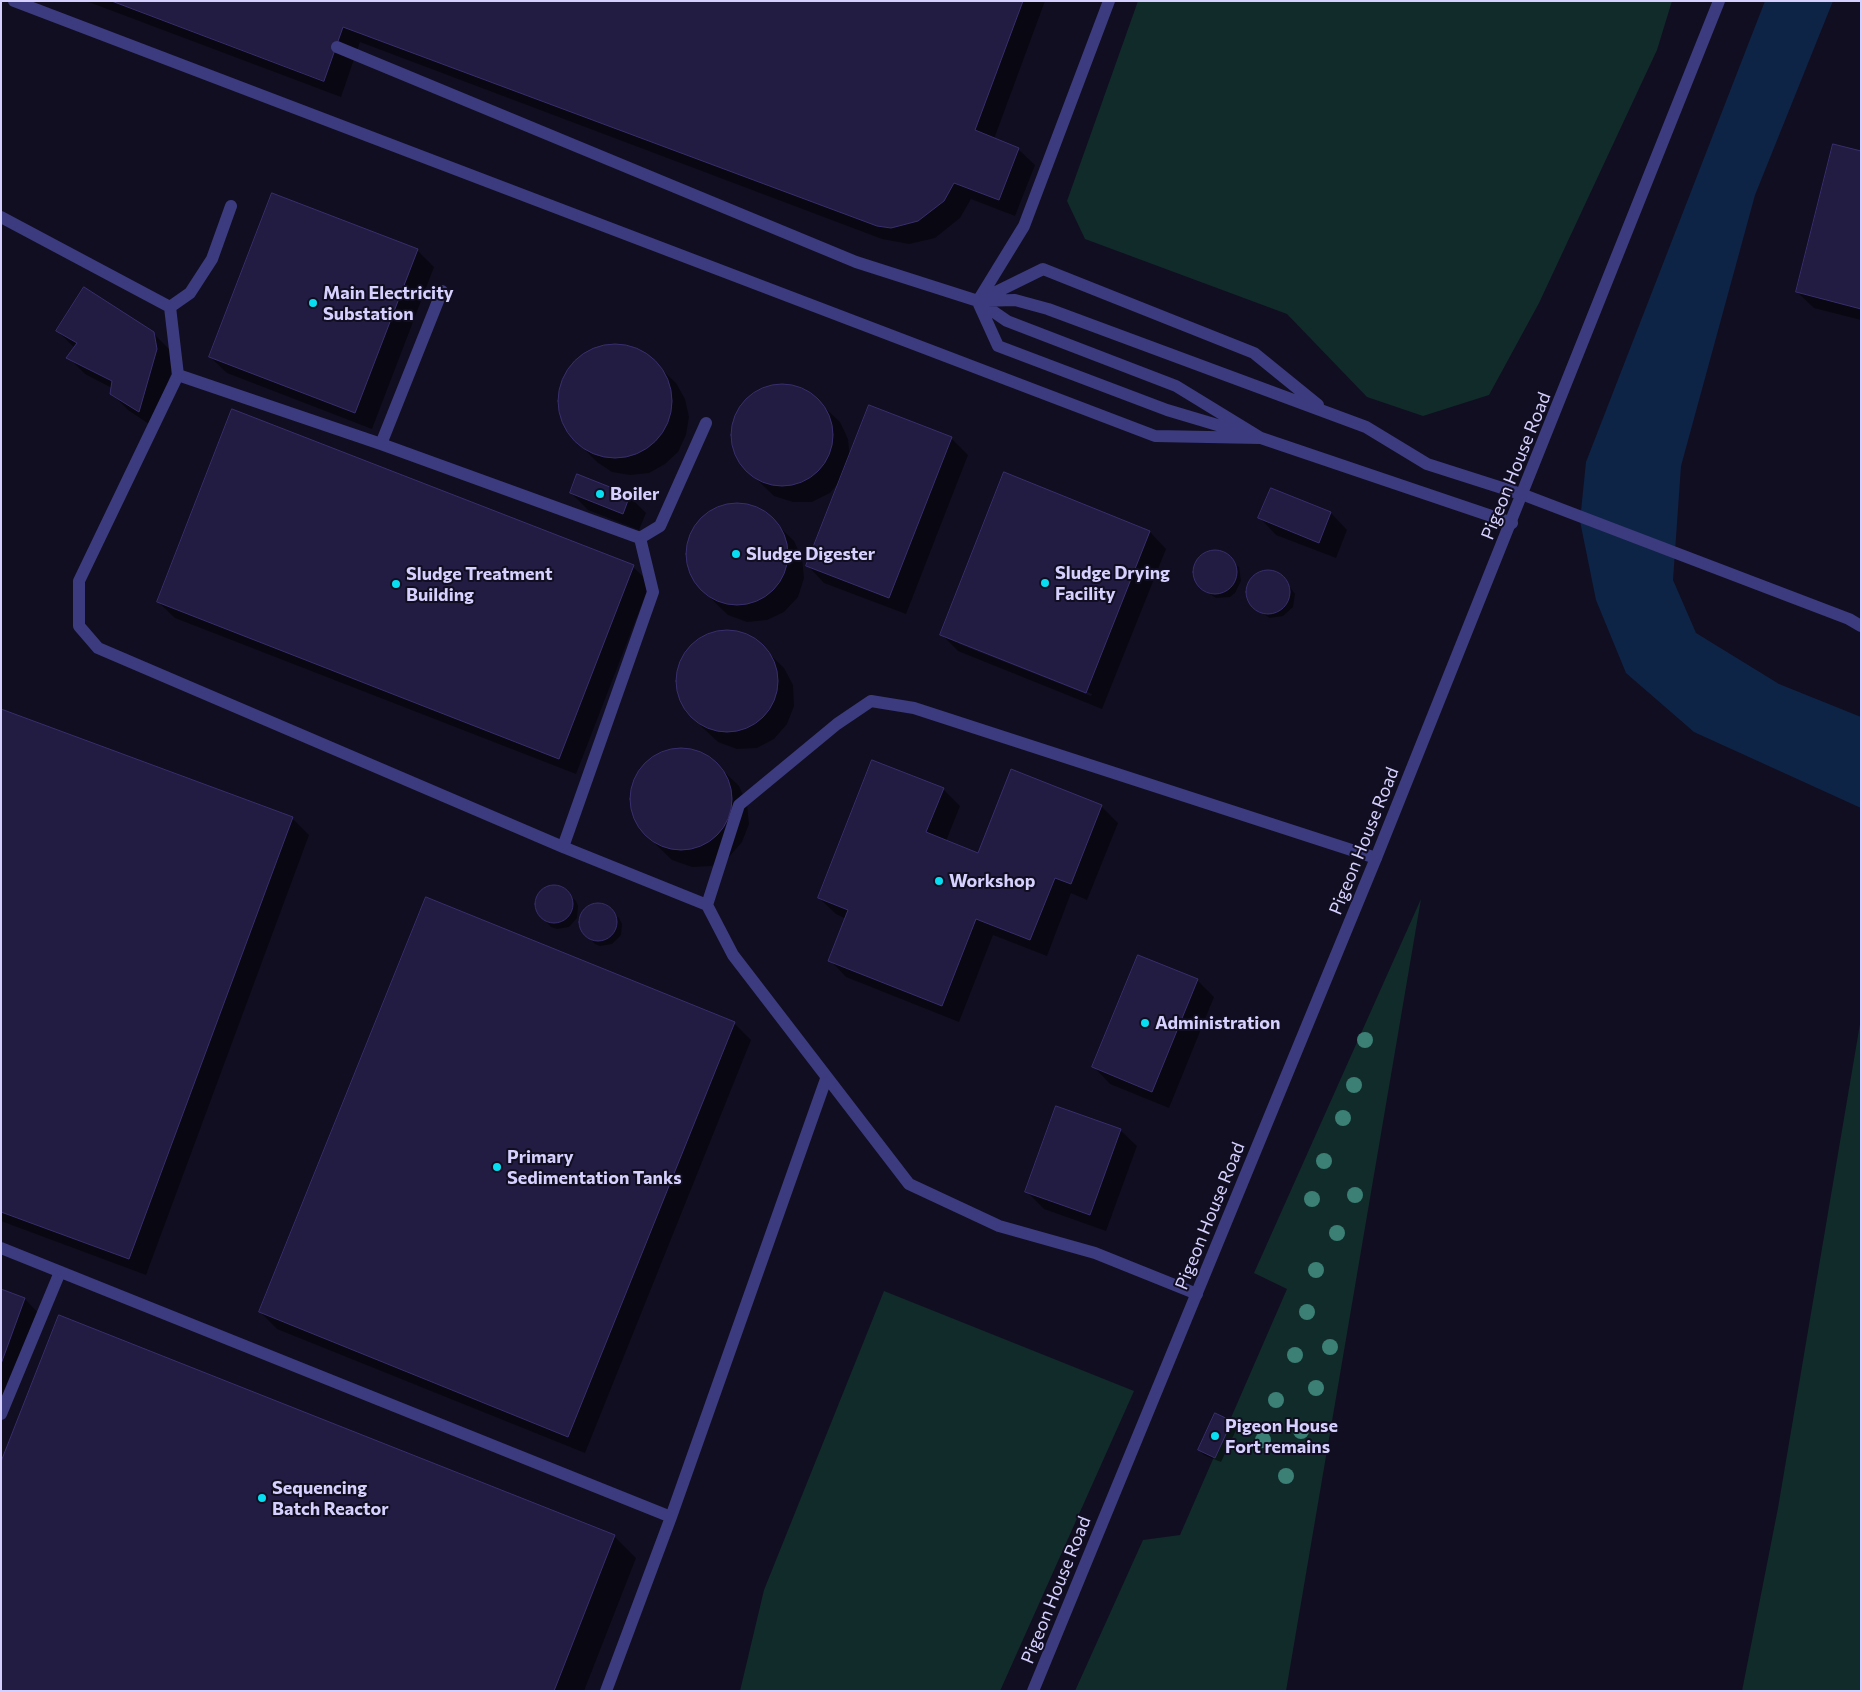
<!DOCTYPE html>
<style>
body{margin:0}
#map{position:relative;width:1862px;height:1692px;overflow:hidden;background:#110e21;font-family:Commissioner,sans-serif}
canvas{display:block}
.frame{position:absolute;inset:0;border:2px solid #d5d0fe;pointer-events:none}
</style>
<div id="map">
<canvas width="1862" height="1692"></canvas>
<div class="frame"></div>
</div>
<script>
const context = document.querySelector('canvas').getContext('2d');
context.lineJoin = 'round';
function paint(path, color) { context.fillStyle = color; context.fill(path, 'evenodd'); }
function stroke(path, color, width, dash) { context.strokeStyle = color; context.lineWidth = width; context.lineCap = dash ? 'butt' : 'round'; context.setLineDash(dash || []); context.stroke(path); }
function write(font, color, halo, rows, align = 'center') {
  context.font = font + ' Commissioner,sans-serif'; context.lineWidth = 4; context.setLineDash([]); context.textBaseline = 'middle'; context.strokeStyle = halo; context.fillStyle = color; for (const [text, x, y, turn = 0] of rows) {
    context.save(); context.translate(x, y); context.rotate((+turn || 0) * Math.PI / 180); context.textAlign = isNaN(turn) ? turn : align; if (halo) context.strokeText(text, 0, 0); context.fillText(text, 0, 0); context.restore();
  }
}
const green = new Path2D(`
 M1138,1H1672L1657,50L1539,303L1489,395L1423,416L1367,397L1287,314L1085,239L1067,201Z
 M1421,899L1286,1691H1075L1143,1540L1180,1535L1287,1289L1254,1273Z
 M1861,1018V1691H1742L1778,1508Z
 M884,1291L1134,1391L1000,1691H740L764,1590Z`);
const water = new Path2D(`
 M1765,1H1833L1755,195L1681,466L1673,580L1696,633L1779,684L1861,717V808L1694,732L1626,673L1596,600L1580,521L1586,462Z`);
const shadow = new Path2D(`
 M86,1H1045L994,139L1018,149L1035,165L1015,216L971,199L960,218L935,238L909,244L882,239L360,42L341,97Z
 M1861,152V320L1814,308L1797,292Z
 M417,250L434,267L372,429L227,373L210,357Z
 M57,331L153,333L170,350L173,366L155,428L128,410L111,393L112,388L85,374L68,357L75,348Z
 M608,345L627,346L644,353L676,383L685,399L689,417L686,435L678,452L665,464L649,473L630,475L612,472L597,462L567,432L560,414L559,395L564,377L575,362L590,351Z
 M789,385L808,392L840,422L848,439L850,458L951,438L968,455L906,614L824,583L808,566L840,481L830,493L812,502H793L774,496L742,465L733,447V428L740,408L752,395L771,386Z
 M1271,489L1331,513L1347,530L1336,558L1276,535L1260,518Z
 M571,493L629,496L646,513L639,530L588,510Z
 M744,504L763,511L794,541L802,558L804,578L798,597L784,612L767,620L747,622L728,615L696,584L688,566L687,547L694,526L706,514L725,505Z
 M1150,532L1166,549L1102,709L958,651L941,634ZM959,641L1092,694L1091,696L959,644Z
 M1216,551L1222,553L1239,567L1241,581L1235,593L1230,597L1216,598L1205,591L1196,580L1195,566L1203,555Z
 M633,567L650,583L576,774L175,618L158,602Z
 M1269,571L1282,576L1295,594L1293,607L1283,616L1270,618L1259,611L1253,605L1248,593L1251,580L1262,572Z
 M716,632H733L753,638L784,668L793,685L794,706L787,724L774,739L757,748L737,749L718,742L686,712L677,693V674L685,654L696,641Z
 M1,710L292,818L309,835L146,1275L1,1221Z
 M670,750H688L708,756L739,786L747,804L749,824L742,842L729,857L712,866L692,867L672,860L641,830L632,811V792L639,772L651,759Z
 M943,789L960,806L946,841L979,854L1101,806L1118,823L1087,900L1071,893L1047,956L993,935L959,1022L846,977L830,960L846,919L836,914L819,898Z
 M548,887H560L576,901L578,906L577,918L569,927L557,929L551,927L537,912V900L539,894Z
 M592,904H604L619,918L622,924L621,935L612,944L600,946L595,944L581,929L580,917L587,907Z
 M1197,980L1214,997L1169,1108L1110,1084L1094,1067Z
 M734,1023L751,1040L585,1453L277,1329L260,1312Z
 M1120,1130L1137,1146L1106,1231L1044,1209L1027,1192Z
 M1,1291L25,1299L41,1316L12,1398L1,1394Z
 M1215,1415L1232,1423L1237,1428L1221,1462L1204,1455L1199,1450Z
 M614,1536L636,1558L584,1691H1Z`);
const building = new Path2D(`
 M112,1H1023L975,130L1019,148L999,200L954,183L944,201L918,221L891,228L877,226L343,27L324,81Z
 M1833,144L1861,151V309L1796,292Z
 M272,193L418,249L355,413L209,357Z
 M84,287L154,332L157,349L139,412L110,394L112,381L66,358L77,343L56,331Z
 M558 401a57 57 0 1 1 114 0a57 57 0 1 1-114 0Z
 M731 435a51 51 0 1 1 102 0a51 51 0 1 1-102 0Z
 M869,405L952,437L889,598L806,566Z
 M232,409L634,565L559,759L157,602Z
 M1004,472L1150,531L1086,693L940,635Z
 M577,474L630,495L623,514L570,493Z
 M1271,488L1331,512L1319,543L1258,518Z
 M686 554a51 51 0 1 1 102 0a51 51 0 1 1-102 0Z
 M1193 572a22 22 0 1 1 44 0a22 22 0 1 1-44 0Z
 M1246 592a22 22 0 1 1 44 0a22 22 0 1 1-44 0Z
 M676 681a51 51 0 1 1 102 0a51 51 0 1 1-102 0Z
 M1,709L293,817L129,1259L1,1212Z
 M630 799a51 51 0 1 1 102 0a51 51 0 1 1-102 0Z
 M872,760L944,788L926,832L978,853L1011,769L1102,805L1071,884L1055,878L1030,940L976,919L942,1006L828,961L848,910L818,898Z
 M535 904a19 19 0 1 1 38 0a19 19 0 1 1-38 0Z
 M426,897L735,1022L568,1437L259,1312Z
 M579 922a19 19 0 1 1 38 0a19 19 0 1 1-38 0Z
 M1138,955L1198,979L1152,1092L1092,1067Z
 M1056,1106L1121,1129L1090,1215L1025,1192Z
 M1,1289L25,1298L1,1364Z
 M59,1315L615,1535L554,1691H1V1462Z
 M1215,1413L1232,1421L1215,1458L1198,1450Z`);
const lane = new Path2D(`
 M14,1L1155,436L1261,438
 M337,47L856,262L978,301L1007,321L1176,386L1261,438
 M231,206L212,259L190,293L170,307L178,375L381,444L640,538L653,592L563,847L707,905L733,955L909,1184L999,1226L1095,1253L1197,1294
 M1,217L170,307
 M982,299L1043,269L1254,353L1318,405
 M978,301L1015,300L1048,309L1366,427L1427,464L1524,495L1849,619L1861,626
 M978,301L1024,226L1109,1
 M978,302L998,346L1167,410L1261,438L1512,523
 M178,375L79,581V626L98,648L563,847
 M381,444L442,291
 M640,538L660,526L706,423
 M707,905L739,805L837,724L871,701L914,708L1376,858
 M1,1248L671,1517
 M1,1414L60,1272
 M606,1691L671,1517L826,1079`);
const street = new Path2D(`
 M1033,1691L1376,858L1719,1`);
const trees = [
 [1365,1040],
 [1354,1085],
 [1343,1118],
 [1324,1161],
 [1355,1195],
 [1312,1199],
 [1337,1233],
 [1316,1270],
 [1307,1312],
 [1330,1347],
 [1295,1355],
 [1316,1388],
 [1276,1400],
 [1301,1431],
 [1263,1440],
 [1286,1476]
];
const markers = [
 [313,303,5,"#08def2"],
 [600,494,5,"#08def2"],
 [736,554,5,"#08def2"],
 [1045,583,5,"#08def2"],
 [396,584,5,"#08def2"],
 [939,881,5,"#08def2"],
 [1145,1023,5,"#08def2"],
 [497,1167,5,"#08def2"],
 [1215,1436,5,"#08def2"],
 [262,1498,5,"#08def2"]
];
const poiNames = [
 ["Main Electricity",323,293],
 ["Substation",323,314],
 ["Boiler",610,494],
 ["Sludge Digester",746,554],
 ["Sludge Drying",1055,573],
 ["Facility",1055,594],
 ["Sludge Treatment",406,574],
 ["Building",406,595],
 ["Workshop",949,881],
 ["Administration",1155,1023],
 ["Primary",507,1157],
 ["Sedimentation Tanks",507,1178],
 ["Pigeon House",1225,1426],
 ["Fort remains",1225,1447],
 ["Sequencing",272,1488],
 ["Batch Reactor",272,1509]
];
const streetNames = [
 ["Pigeon House Road",1516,466,-68],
 ["Pigeon House Road",1364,841,-68],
 ["Pigeon House Road",1210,1216,-68],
 ["Pigeon House Road",1056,1590,-68]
];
paint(green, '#112b2a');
paint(water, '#0e2446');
paint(shadow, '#0007');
paint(building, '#221b42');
stroke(building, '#392e6d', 1);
stroke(lane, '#3c3b7f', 12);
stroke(street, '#3c3b7f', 12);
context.fillStyle = '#3b7f75';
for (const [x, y] of trees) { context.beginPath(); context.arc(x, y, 8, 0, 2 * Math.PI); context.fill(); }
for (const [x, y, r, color] of markers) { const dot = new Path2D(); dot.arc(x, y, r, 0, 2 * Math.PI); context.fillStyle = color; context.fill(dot); stroke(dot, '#110e21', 2); }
write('bold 18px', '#d5d0fe', '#110e21', poiNames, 'left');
write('18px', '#d5d0fe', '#110e21', streetNames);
</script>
